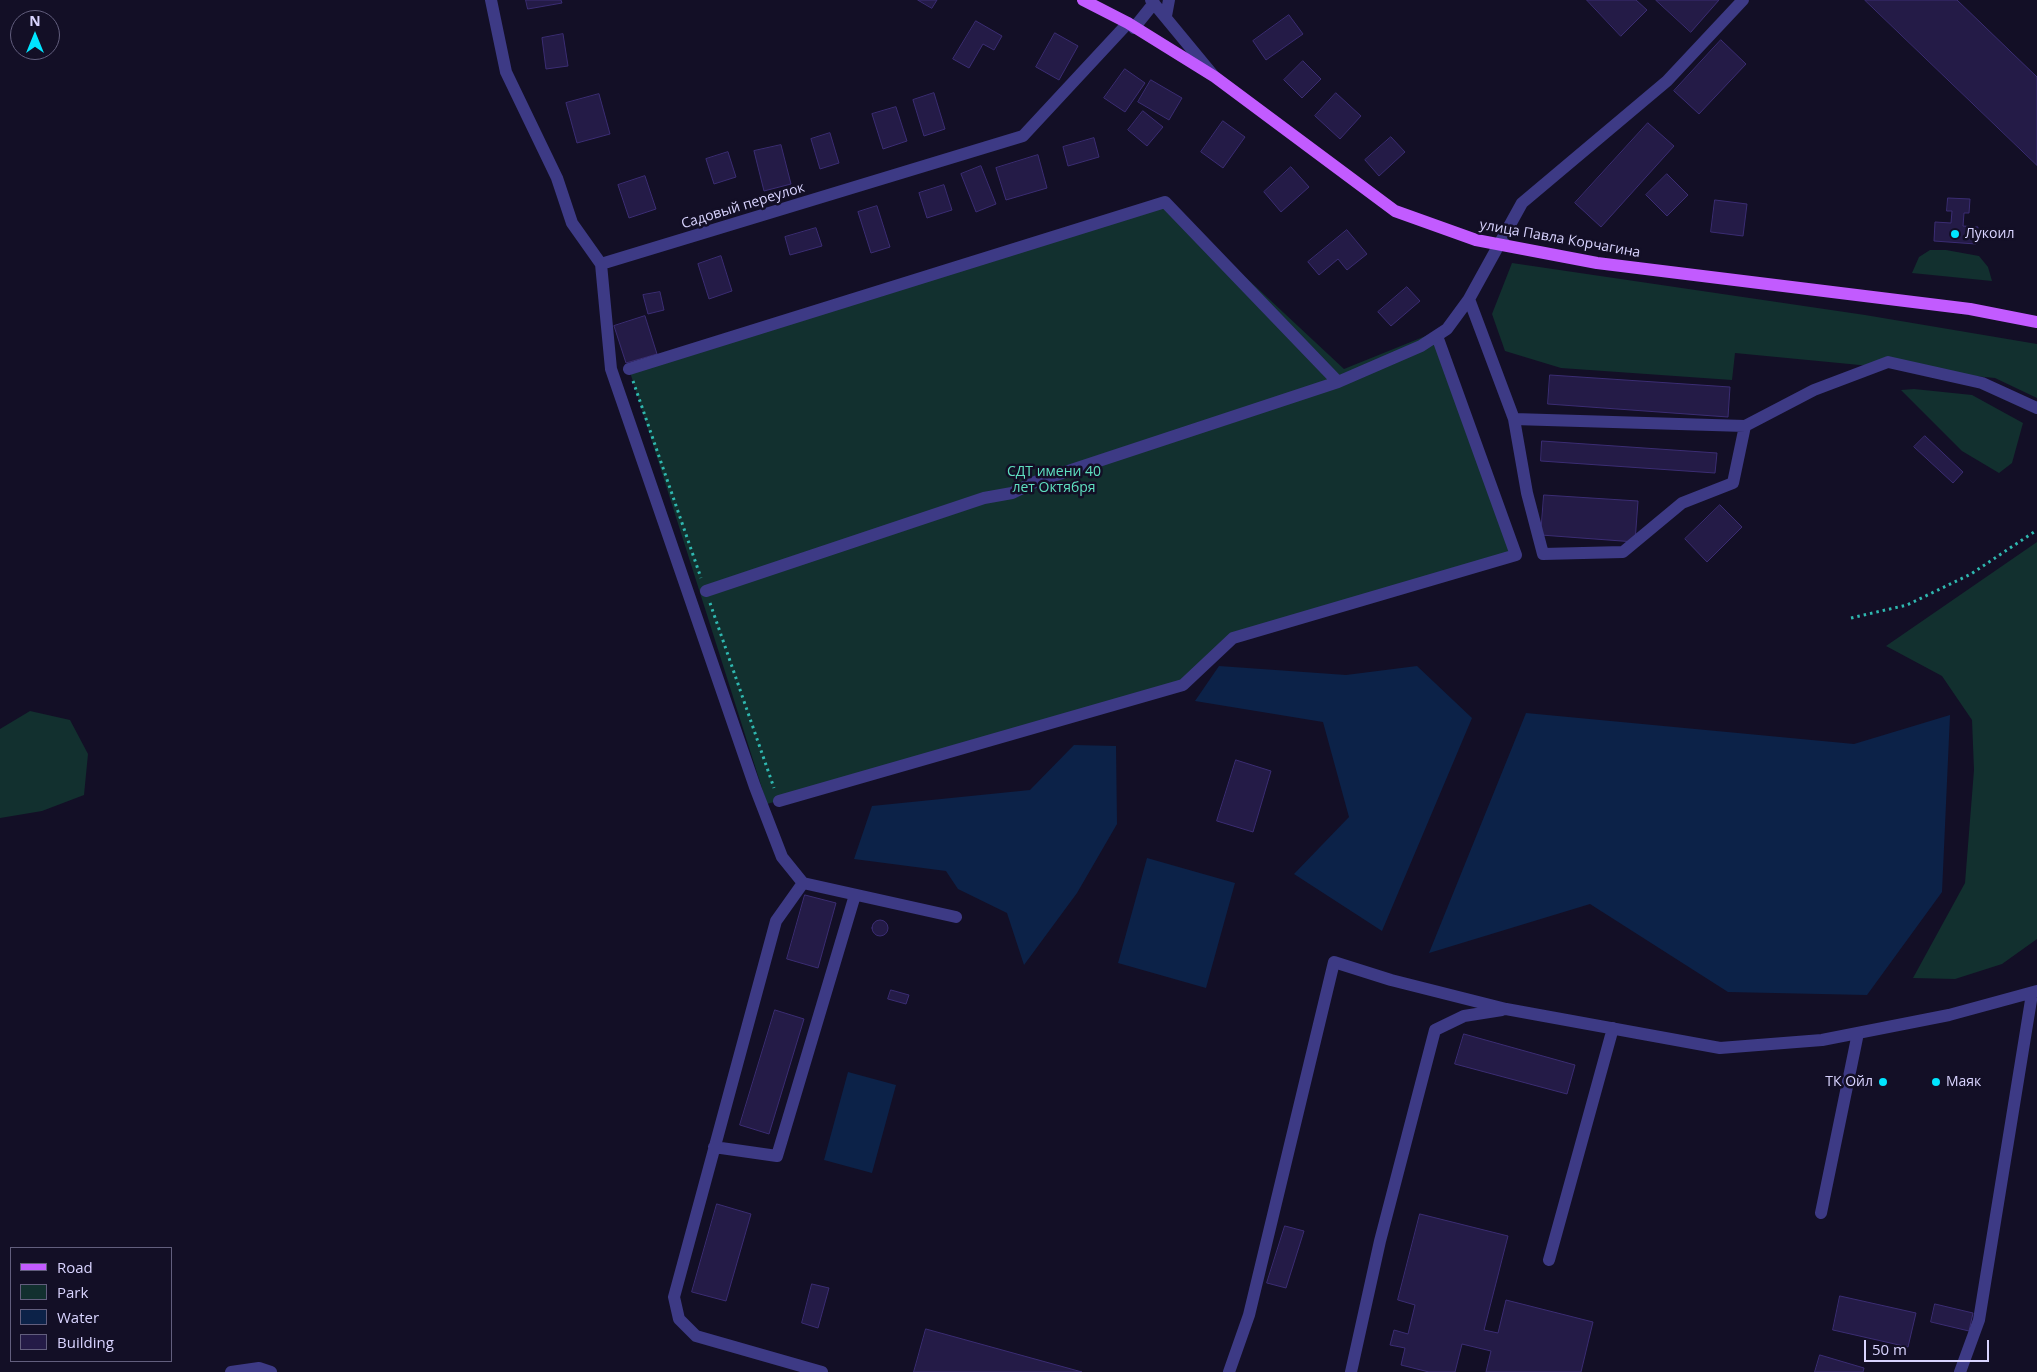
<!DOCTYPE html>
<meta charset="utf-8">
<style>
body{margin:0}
#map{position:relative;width:2037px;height:1372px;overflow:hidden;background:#130f26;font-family:"Open Sans",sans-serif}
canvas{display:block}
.legend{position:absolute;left:10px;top:1247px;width:162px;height:115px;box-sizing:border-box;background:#130f26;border:1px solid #625e7d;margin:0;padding:6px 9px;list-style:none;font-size:15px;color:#d9d4ff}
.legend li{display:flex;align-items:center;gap:10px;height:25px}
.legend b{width:25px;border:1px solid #625e7d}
.north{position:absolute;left:10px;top:10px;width:50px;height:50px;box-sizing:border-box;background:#130f26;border:1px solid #625e7d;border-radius:50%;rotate:0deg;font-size:14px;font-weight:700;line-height:20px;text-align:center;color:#d9d4ff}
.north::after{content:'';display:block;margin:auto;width:18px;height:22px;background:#00e5ff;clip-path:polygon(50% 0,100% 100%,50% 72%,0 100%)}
.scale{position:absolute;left:1864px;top:1340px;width:125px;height:22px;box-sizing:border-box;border:2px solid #d9d4ff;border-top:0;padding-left:6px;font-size:15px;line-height:18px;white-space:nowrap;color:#d9d4ff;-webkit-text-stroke:4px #130f26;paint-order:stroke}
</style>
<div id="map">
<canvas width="2037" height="1372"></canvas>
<ul class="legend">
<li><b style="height:6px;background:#c25bff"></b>Road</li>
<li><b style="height:14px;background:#12302f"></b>Park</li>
<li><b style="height:14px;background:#0c2248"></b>Water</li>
<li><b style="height:14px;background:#241b47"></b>Building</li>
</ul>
<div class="north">N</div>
<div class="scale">50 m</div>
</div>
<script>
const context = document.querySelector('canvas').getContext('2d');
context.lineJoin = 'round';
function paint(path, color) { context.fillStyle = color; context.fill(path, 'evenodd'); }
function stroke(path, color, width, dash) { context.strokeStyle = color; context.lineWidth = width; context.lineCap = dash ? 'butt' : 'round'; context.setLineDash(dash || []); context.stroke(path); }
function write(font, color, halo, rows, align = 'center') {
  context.font = font + ' "Open Sans",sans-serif'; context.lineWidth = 5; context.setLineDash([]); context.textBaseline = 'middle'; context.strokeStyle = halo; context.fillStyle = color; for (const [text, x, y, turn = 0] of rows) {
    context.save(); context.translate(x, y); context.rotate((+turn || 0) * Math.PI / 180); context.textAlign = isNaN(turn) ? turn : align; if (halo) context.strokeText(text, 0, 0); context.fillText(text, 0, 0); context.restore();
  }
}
const green = new Path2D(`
 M1165,202L1344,369L1433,333L1516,555L1233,638L1183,685L767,804L629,369Z
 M1930,250H1946L1979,256L1988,267L1992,281L1912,273L1919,257Z
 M1512,263L1865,315L2037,344V398L1995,378L1735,353L1732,380L1561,368L1505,351L1492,314Z
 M1914,389L1972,395L2023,423L2012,463L1999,473L1962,451L1901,390Z
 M2037,542V939L2002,964L1955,979L1913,978L1965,883L1974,770L1972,720L1942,676L1886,646Z
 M30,711L70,720L88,754L84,795L42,811L0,818V729Z`);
const water = new Path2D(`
 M1219,666L1346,675L1417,666L1472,718L1382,931L1294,874L1349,817L1323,722L1195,701Z
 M1526,713L1854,744L1950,715L1942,892L1867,995L1728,992L1590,904L1429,953Z
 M1074,745L1116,746L1117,824L1077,893L1024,965L1007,913L958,889L946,871L854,859L872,806L1030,790Z
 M1147,858L1235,883L1206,988L1118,963Z
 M848,1072L896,1085L872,1173L824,1160Z`);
const building = new Path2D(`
 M526,0H561L562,3L528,9Z
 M918,0H937L932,8Z
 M1587,0H1636L1647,10L1621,36Z
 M1656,0H1719L1691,32Z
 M1865,0H1957L2037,77V165Z
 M1289,15L1303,34L1266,60L1253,41Z
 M976,21L1002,36L994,50L983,44L969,68L953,59Z
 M1055,33L1078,46L1059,80L1036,67Z
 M563,34L568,66L546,69L542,38Z
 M1721,40L1746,64L1699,114L1674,91Z
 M1303,61L1321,79L1302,98L1284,80Z
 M1125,69L1145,83L1125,112L1104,98Z
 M1151,80L1182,98L1169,120L1138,102Z
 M934,93L945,129L924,136L913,100Z
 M1336,93L1361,116L1340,139L1315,116Z
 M599,94L610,134L577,143L566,103Z
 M896,107L907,141L883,149L872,114Z
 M1143,111L1163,127L1147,146L1128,130Z
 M1223,121L1245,137L1223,168L1201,152Z
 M1648,123L1674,146L1601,227L1575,203Z
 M830,133L839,163L820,169L811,139Z
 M1391,137L1405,152L1379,176L1365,160Z
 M1094,138L1099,157L1068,166L1063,147Z
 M781,145L791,184L764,191L754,151Z
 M728,152L736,177L714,184L706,159Z
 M1038,155L1047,188L1006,200L996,168Z
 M981,166L996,204L976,212L961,174Z
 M1291,167L1309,187L1281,212L1264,192Z
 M1667,174L1688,195L1667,216L1646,195Z
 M645,176L656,209L629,218L618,185Z
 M944,185L952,210L927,218L919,193Z
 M1948,198L1970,199L1969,213H1964L1963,226L1978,227L1976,244L1934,241L1935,222L1951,223L1952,211H1947Z
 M1715,200L1747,204L1743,236L1711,232Z
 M877,206L890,247L871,253L858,212Z
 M816,228L822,246L790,255L785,237Z
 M1347,230L1367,254L1347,270L1338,259L1319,275L1308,262Z
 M721,256L732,291L709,299L698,264Z
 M1407,287L1420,301L1391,326L1378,312Z
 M660,292L664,310L648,314L643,295Z
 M645,316L657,354L626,363L614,326Z
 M1550,375L1730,387L1728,417L1548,404Z
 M1925,436L1963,472L1953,483L1914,447Z
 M1542,441L1717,453L1715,473L1541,461Z
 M1544,495L1638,501L1635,542L1541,535Z
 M1720,505L1742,527L1707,562L1685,539Z
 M1236,760L1271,771L1253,832L1217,821Z
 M805,895L836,903L818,968L787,959Z
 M872 928a8 8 0 1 1 16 0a8 8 0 1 1-16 0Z
 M891,990L909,995L906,1004L888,999Z
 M775,1010L804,1019L769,1134L740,1125Z
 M1464,1034L1575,1065L1567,1094L1455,1064Z
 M717,1204L751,1214L726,1301L692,1292Z
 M1420,1214L1508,1236L1484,1330L1498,1333L1506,1300L1593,1322L1581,1372H1486L1491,1351L1462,1344L1455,1372H1429L1401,1365L1405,1348L1390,1345L1394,1330L1408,1334L1415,1305L1398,1300Z
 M1285,1226L1304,1231L1286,1288L1267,1283Z
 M812,1284L829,1288L818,1328L802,1323Z
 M1840,1296L1916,1313L1908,1347L1833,1330Z
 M1935,1304L1973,1313L1969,1331L1931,1322Z
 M926,1329L1082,1372H914Z
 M1820,1355L1864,1368L1863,1372H1815Z`);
const path = new Path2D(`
 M633,381L701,578
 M710,603L774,788
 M1851,618L1907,605L1971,574L2037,530`);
const minor = new Path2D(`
 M491,0L506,72L557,178L572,223L601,264
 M1151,0L1213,75
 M1166,16L1169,0
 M1134,28L1154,3
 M601,264L611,369L755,787L782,857L803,883
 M601,264L1023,136L1128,23
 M629,369L1165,202L1338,382
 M1514,419L1469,299L1522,203L1667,81L1743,0
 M1745,426L1733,483L1682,503L1623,552L1543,554L1527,493L1514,419L1745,426L1814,390L1888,362L1982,383L2037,408
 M706,591L984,498L1012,493L1035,482L1338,382L1421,346L1447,329L1469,299
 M779,801L1183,685L1233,638L1516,555L1437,336
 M714,1147L777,1156L855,895
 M1821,1213L1858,1033
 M1549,1260L1613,1028
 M231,1372L259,1368L271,1372
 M822,1372L696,1336L679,1319L674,1297L776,921L803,883L956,917
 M1229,1372L1249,1315L1334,962L1391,980L1506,1009L1720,1048L1822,1040L1949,1015L2037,991
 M1351,1372L1380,1241L1435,1030L1464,1016L1502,1010
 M1960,1372L1979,1320L2032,994`);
const major = new Path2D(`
 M1083,0L1128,23L1215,77L1395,211L1476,240L1597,263L1970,309L2037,322`);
const markers = [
 [1955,234,5,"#00e5ff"],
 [1883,1082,5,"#00e5ff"],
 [1936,1082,5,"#00e5ff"]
];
const streetNames = [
 ["Садовый переулок",743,206,-17],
 ["улица Павла Корчагина",1560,239,10]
];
const poiNames = [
 ["Лукоил",1965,234],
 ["ТК Ойл",1873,1082,"right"],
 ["Маяк",1946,1082]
];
const parkNames = [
 ["СДТ имени 40",1054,472],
 ["лет Октября",1054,488]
];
paint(green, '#12302f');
paint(water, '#0c2248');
paint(building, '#241b47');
stroke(building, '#3b2d73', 1);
stroke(path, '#2fb8b0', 3, [2.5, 4]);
stroke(minor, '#3d3a85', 12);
stroke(major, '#c25bff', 12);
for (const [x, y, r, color] of markers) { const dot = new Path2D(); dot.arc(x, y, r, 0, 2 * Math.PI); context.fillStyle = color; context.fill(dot); stroke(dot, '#130f26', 2); }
write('14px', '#d9d4ff', '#130f26', streetNames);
write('14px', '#d9d4ff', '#130f26', poiNames, 'left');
write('14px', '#5fe0c0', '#130f26', parkNames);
</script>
